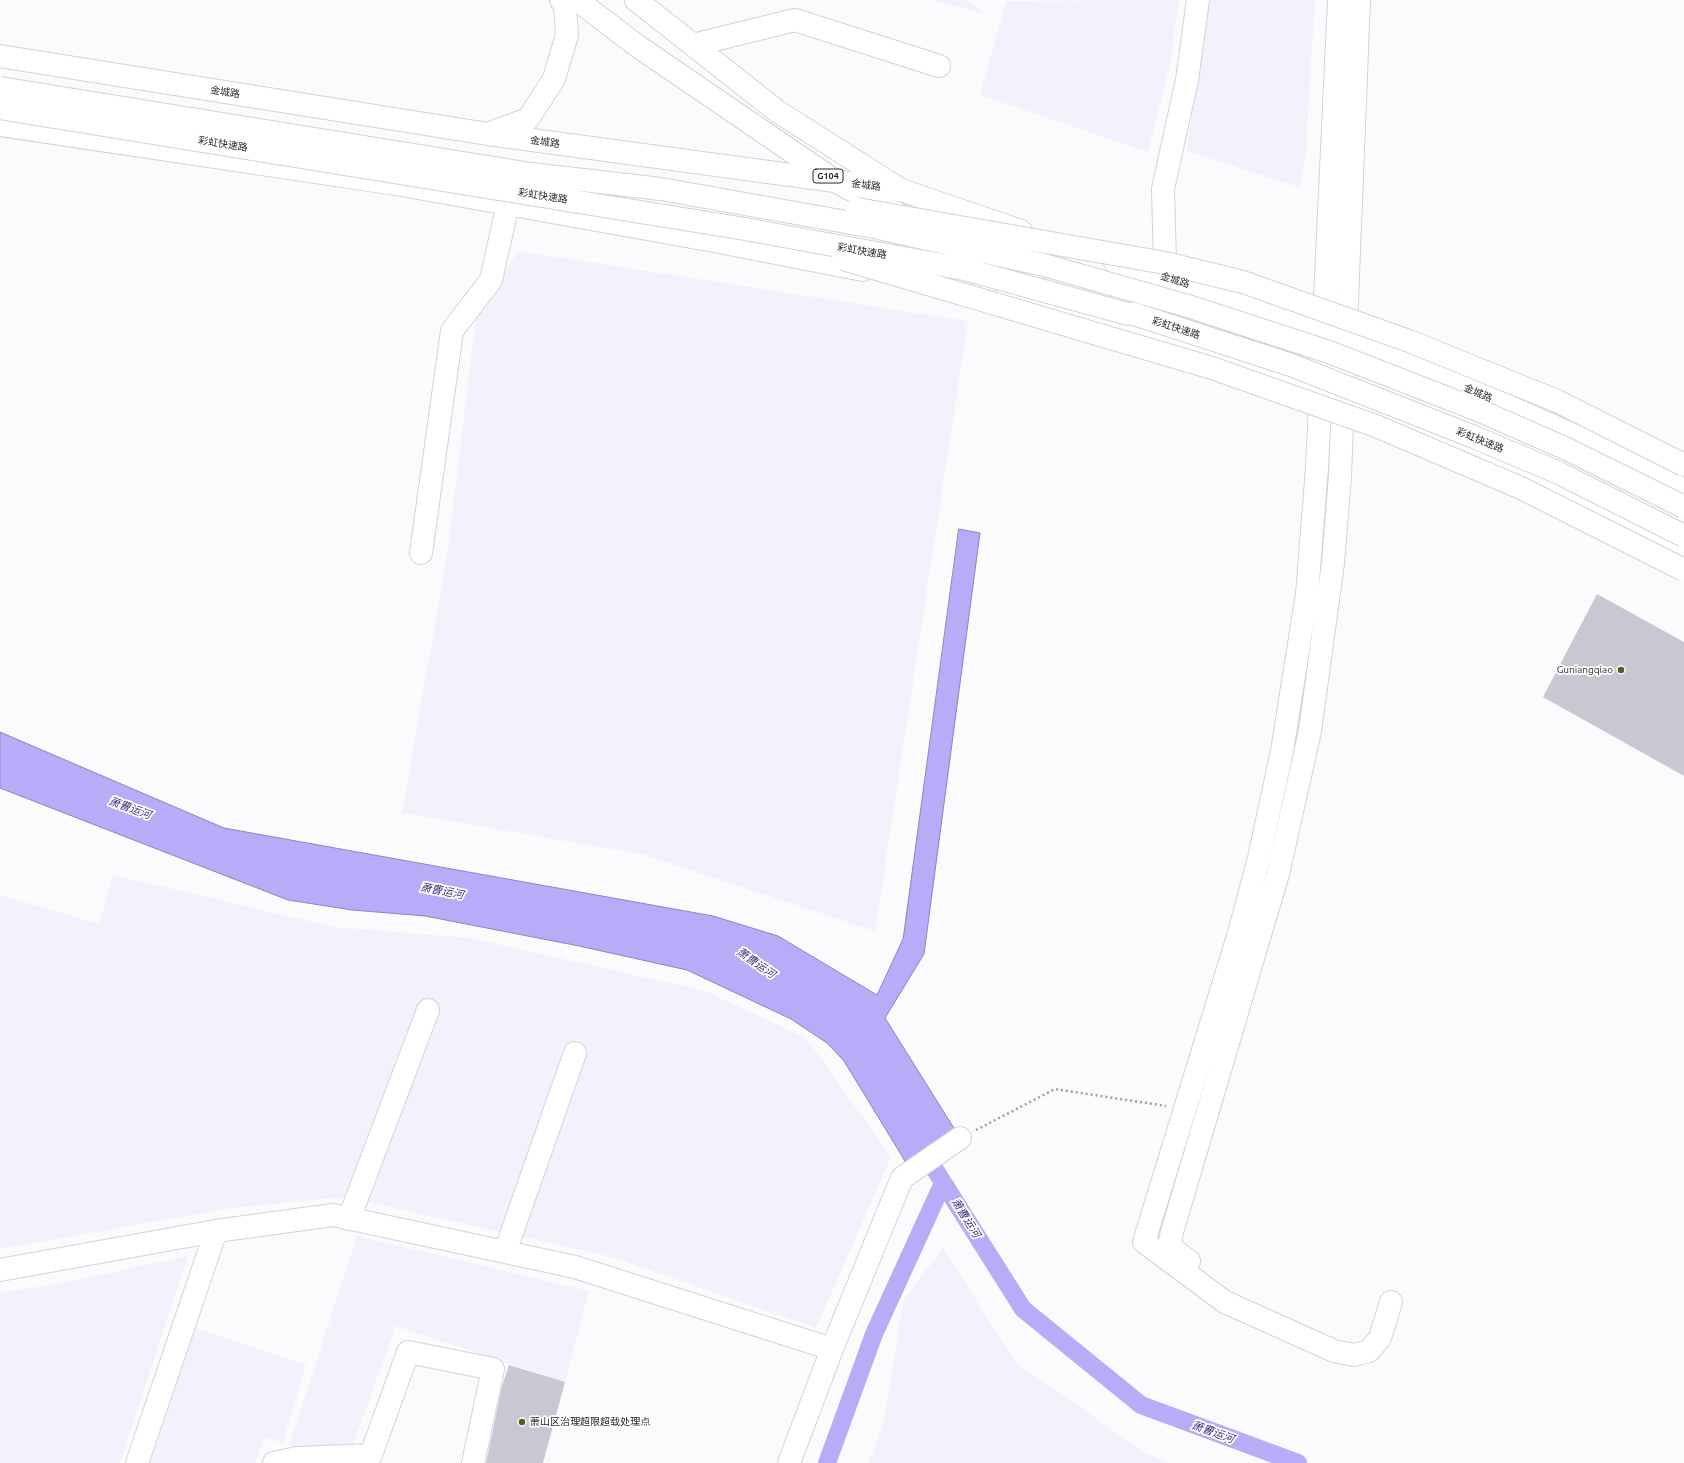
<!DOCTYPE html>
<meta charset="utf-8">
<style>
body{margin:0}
canvas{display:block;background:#fbfbfd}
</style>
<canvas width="1684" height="1463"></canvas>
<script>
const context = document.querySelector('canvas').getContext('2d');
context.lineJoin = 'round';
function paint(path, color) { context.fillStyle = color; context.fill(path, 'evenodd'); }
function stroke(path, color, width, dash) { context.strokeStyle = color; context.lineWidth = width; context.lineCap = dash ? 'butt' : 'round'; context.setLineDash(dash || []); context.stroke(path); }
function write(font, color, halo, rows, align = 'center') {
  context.font = font + ' Ubuntu,"Noto Sans SC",sans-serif'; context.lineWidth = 3.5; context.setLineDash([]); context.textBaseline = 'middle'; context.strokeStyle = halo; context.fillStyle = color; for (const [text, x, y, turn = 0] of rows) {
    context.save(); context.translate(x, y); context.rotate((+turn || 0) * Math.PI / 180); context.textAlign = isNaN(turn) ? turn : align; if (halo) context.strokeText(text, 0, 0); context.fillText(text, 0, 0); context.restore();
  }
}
const built = new Path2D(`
 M930,0H966L986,14Z
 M1179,0L1170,64L1148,152L980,95L1006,1Z
 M1208,0H1315L1305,162L1299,187L1187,151Z
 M518,251L968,321L875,931L642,854L402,813L447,555L476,319Z
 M113,875L334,927L470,938L705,991L806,1038L891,1157L816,1328L612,1257L345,1197L232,1208L0,1249V895L99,924Z
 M357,1236L589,1291L565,1382L396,1326L352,1447L289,1446Z
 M943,1248L1016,1363L1144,1452L1168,1463H869L885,1416L903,1301Z
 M188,1256L120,1463H0V1293L57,1284Z
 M193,1327L306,1365L283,1443L265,1437L255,1463H150L170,1404Z`);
const water = new Path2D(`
 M959,529L980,533L924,954L885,1018L957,1133L908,1166L844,1061L827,1043L791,1019L687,970L579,946L425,916L352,910L288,900L0,788V732L224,828L713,916L778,936L877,995L903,939Z`);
const canal = new Path2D(`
 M922,1149L1023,1309L1141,1405L1298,1463
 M827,1463L874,1334L943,1183`);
const building = new Path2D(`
 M1597,594L1684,642V776L1543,697Z
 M509,1365L565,1382L543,1463H486L502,1386Z`);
const path = new Path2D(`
 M976,1130L1055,1089L1166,1106`);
const minor = new Path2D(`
 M1339,0L1317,468L1307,594L1282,751L1259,858L1239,933L1144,1242L1225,1302L1334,1351L1354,1355L1369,1351L1380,1338L1391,1302
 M693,45L795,20L939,66
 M1165,263L1163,189L1187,80L1198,0
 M421,553L452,331L491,280L508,204
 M349,1219L428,1010
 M505,1252L575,1053
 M1189,1261L1169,1246L1172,1232L1278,874L1310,731L1333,563L1340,476L1359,0
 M0,1270L216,1231
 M137,1463L216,1231L333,1215L575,1267L832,1349
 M274,1463L297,1458L371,1455L408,1352L493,1369L473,1463
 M789,1463L832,1349L902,1178L960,1138`);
const major = new Path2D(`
 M0,56L488,134L901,190
 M0,125L396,184L714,241L863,270
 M490,133L528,119L554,79L567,35L565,6L561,0
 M1004,298L1100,317`);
const highway = new Path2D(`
 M577,0L636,45L835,181L900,215
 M636,0L777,111L901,190L1021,231
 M975,253L1034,283
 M1115,262L1344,333L1623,457L1684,490
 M1084,309L1100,317L1359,406L1529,478L1684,553`);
const highwayBridge = new Path2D(`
 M0,88L531,174L661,189L874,227L1044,265L1188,306L1329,352L1478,410L1567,449L1684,507
 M0,108L739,228L964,269L1128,314H1134L1291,365L1474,437L1559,473L1684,536
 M857,209L1165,263L1243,282L1409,341L1557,401L1684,465
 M843,259L1212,368L1376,426L1521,488L1684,570`);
const markers = [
 [1621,670,4,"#585927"],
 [522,1422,4,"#585927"]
];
const shields = [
 [828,176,30]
];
const shieldNames = [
 ["G104",828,176]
];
const streetNames = [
 ["金城路",225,92,9],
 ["金城路",545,142,8],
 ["彩虹快速路",223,144,9],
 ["金城路",866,185,7],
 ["彩虹快速路",543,196,9],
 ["彩虹快速路",862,251,10],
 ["金城路",1175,280,17],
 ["彩虹快速路",1176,328,18],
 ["金城路",1478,393,24],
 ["彩虹快速路",1480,440,22]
];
const poiNames = [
 ["Guniangqiao",1613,670],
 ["萧山区治理超限超载处理点",530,1422,"left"]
];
const waterNames = [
 ["萧曹运河",130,808,20],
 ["萧曹运河",442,891,11],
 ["萧曹运河",756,963,35],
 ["萧曹运河",966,1218,58],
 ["萧曹运河",1213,1432,20]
];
paint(built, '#f2f1fc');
paint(water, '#b7acf7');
stroke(water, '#8c85ba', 1);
stroke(canal, '#b7acf7', 18);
paint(building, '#c8c7d2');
stroke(minor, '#d3d2dd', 24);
stroke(major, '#d3d2dd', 24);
stroke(highway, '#d3d2dd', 24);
stroke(path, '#a0a0a3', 2.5, [2, 3]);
stroke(minor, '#fff', 22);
stroke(major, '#fff', 22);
stroke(highway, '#fff', 22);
stroke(highwayBridge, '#d3d2dd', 24, []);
stroke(highwayBridge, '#fff', 22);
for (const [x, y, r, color] of markers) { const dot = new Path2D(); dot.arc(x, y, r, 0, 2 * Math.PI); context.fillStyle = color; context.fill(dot); stroke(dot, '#fff', 1.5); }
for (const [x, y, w] of shields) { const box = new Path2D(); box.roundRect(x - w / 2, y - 7, w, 14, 3); context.fillStyle = '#fff'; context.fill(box); stroke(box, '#29292d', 1); }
write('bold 9px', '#29292d', null, shieldNames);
write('10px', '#29292d', '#fff', streetNames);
write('10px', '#29292d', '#fff', poiNames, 'right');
write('italic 11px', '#452f85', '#fff', waterNames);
</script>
